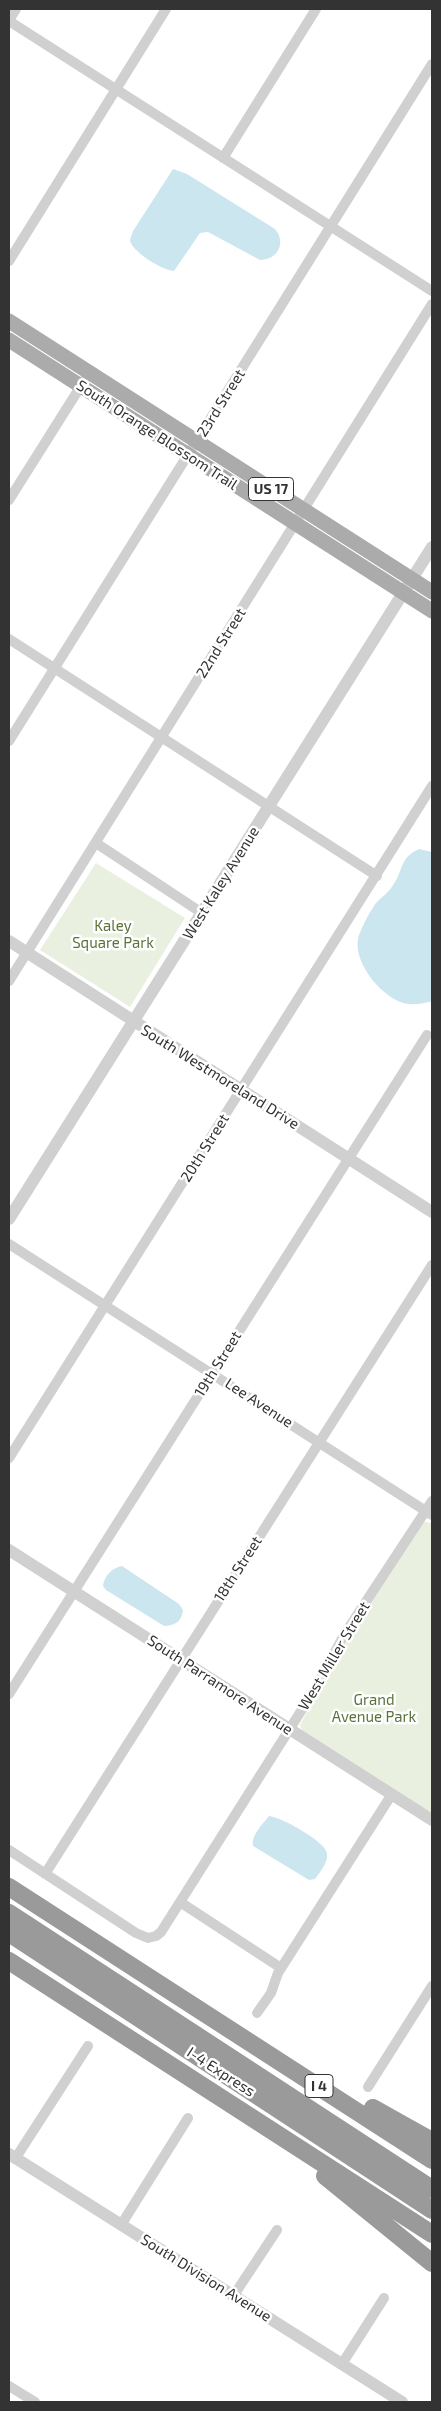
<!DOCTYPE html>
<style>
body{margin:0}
#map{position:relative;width:441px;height:2411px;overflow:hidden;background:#fff;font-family:"Exo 2",sans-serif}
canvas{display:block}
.frame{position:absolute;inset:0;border:10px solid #333;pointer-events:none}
</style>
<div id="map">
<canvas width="441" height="2411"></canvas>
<div class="frame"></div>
</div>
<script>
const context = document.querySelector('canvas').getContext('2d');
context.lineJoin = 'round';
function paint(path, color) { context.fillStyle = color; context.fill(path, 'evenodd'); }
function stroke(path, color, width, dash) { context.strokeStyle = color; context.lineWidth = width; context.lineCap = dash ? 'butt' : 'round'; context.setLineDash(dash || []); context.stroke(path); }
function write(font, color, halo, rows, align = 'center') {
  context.font = font + ' "Exo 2",sans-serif'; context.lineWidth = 5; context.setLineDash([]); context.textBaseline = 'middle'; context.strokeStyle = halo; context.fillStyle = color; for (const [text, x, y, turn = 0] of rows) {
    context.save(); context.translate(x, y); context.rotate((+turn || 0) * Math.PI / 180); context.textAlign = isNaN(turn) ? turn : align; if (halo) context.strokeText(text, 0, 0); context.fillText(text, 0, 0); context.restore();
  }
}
const green = new Path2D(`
 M96,863L185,918L130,1007L40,950Z
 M425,1522L432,1523V1813L302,1730L300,1725L348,1638L420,1524Z`);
const water = new Path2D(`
 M173,169L187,174L275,229C287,243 277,260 260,260L208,232L200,233L174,271C163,271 131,251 130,240L133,231Z
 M419,849L432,852V1001C425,1003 417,1005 409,1004C385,1002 353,964 358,939C359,932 372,907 377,902C383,896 389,892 393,885C404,870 399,858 419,849Z
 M122,1566L179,1604L183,1610C182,1621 175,1626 164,1626L106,1590L103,1586C104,1576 112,1568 122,1566Z
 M269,1816C281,1817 327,1842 327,1854C328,1863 320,1872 315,1879L309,1880L253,1846C251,1835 263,1824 269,1816Z`);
const minor = new Path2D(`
 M9,20L16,9
 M9,21L432,291
 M223,158L316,9
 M9,261L166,9
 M9,500L89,373
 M9,639L377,876
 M9,741L432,64
 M96,843L202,913
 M9,981L432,304
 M9,1244L432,1515
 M9,1458L432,786
 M9,1694L427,1035
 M9,1850L136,1933L148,1938L156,1936L161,1932L315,1689L344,1635L432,1501
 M45,1874L432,1265
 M180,1902L281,1968
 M257,2013L271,1993L278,1973L392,1794
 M368,2087L432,1986
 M15,2159L88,2046
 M121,2225L188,2118
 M234,2295L277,2230
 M342,2364L384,2298
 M9,2386L35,2402`);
const tertiary = new Path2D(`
 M9,941L432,1212
 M9,1219L432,547
 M9,1550L432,1820
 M9,2154L402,2402`);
const primary = new Path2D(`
 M9,321L432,592
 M9,340L432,611`);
const motorway = new Path2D(`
 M9,1887L432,2160
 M9,1913L432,2189
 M9,1933L432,2210
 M9,1961L432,2234
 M373,2108L432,2141
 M325,2176L432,2263`);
const shields = [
 [271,489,45],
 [319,2086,28]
];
const shieldNames = [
 ["US 17",271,489],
 ["I 4",319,2086]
];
const streetNames = [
 ["23rd Street",221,403,-58],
 ["South Orange Blossom Trail",157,435,33],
 ["22nd Street",221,643,-58],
 ["West Kaley Avenue",221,883,-58],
 ["South Westmoreland Drive",220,1077,32],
 ["20th Street",205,1148,-58],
 ["19th Street",218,1364,-58],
 ["Lee Avenue",259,1403,33],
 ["18th Street",238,1569,-57],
 ["West Miller Street",334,1656,-59],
 ["South Parramore Avenue",220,1685,33],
 ["I-4 Express",221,2072,33],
 ["South Division Avenue",206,2278,32]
];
const parkNames = [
 ["Kaley",113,926],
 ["Square Park",113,943],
 ["Grand",374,1700],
 ["Avenue Park",374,1717]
];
paint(green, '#eaf0e0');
paint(water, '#cce6f0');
stroke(minor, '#d0d0d0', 10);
stroke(tertiary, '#d0d0d0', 12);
stroke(primary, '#ababab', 15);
stroke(motorway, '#9a9a9a', 18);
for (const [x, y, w] of shields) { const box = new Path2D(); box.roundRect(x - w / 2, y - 11.5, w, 23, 4); context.fillStyle = '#fff'; context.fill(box); stroke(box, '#333', 1); }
write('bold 14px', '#333', null, shieldNames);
write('15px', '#333', '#fff', streetNames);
write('15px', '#5b733b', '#fff', parkNames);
</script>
